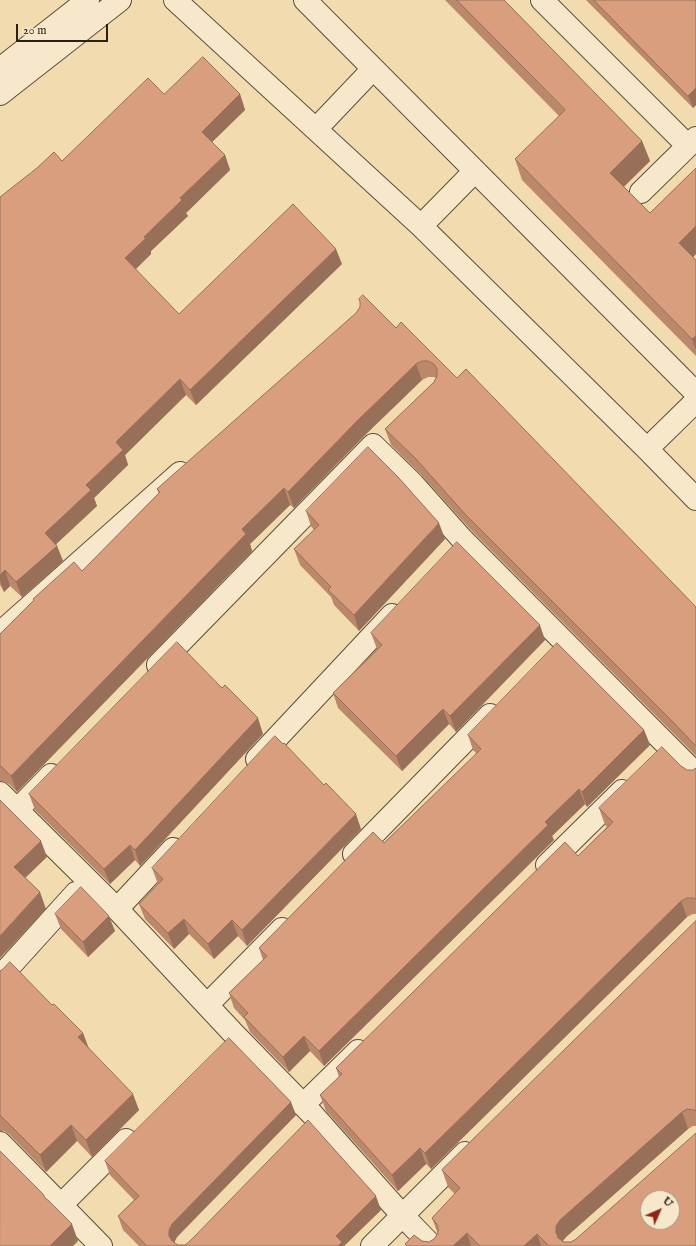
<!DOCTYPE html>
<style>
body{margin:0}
#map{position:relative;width:696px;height:1246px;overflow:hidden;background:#f2dcaf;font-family:"IM FELL English",serif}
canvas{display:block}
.north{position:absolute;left:640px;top:1190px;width:40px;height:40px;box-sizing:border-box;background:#f7e8cb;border:1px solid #a59883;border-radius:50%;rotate:45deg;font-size:11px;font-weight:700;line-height:16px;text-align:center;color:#292016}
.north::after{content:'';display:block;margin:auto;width:14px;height:18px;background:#8f2418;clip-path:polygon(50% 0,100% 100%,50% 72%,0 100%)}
.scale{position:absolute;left:16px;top:24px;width:92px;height:18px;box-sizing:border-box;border:2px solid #292016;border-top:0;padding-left:5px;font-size:12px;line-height:14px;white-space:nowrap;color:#292016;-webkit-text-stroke:3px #f7e8cb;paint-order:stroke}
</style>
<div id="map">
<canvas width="696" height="1246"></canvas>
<div class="north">U</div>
<div class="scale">20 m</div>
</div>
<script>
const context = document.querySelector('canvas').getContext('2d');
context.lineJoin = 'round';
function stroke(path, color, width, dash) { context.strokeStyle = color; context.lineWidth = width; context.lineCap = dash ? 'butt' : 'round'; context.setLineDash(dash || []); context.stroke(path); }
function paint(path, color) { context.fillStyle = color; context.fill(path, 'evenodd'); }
const minor = new Path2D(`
 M175,0L421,226L647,449L696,499
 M305,0L696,393
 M542,0L688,146
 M0,69L88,0
 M0,94L120,0
 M316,129L373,69
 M641,192L696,138
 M421,226L475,171
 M647,449L696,401
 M0,633L180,473
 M158,665L373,445L413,484L462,539L696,774
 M257,759L392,615
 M0,793L117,909L234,1034L313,1115L402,1215L432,1246
 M17,810L51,775
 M354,854L490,715
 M547,865L622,791
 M117,909L173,849
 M0,977L76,893
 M207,1005L282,929
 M303,1105L358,1051
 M0,1143L101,1246
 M60,1206L126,1140
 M372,1246L465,1153`);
const wall = new Path2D(`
 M445,0H504L642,141L650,161L624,187L650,213L696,168V254L693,257L696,260V356L522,180L515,159L559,116Z
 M586,0H696V105L693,108Z
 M164,94H240L245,110L212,142L225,155L230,170L186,213L188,216L151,251V254L135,269L179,314L342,264L196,405L186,395L125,455L128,465L94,498L97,506L56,544L57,546L63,561L22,597L10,586L4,592L0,585V197L62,161Z
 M396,328L457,378L696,607V756L471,530L422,476L391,445L385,429L434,382L436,378L434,377H428L422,380L364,436L294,508L290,505L250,544L252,551L17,792L9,784L3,781H0V634L34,600L33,599L82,571L159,494L157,489Z
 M306,511L445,539L359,631L334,605L331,597L300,565L294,549L314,530L311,526Z
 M371,633L545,640L456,732L449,724L402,771L338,708L333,693L377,649Z
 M644,730L650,745L587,807L585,804L552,836L554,840L324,1066L310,1051L289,1072L250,1032L245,1020L234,1008L229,993L263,960L259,948L384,843L477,754L473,750L468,735Z
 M263,734L140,866L135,860L110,884L35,810L29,794Z
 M681,766L687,770H693L696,768V914H693L687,917L431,1169L426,1164L398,1191L326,1111L320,1095L339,1077L336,1068L578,856L607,827L605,825L599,808Z
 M361,829L247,946L238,936L214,959L189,934L174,949L145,919L139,904L158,884L152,868Z
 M55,914L115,931L88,957L61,929Z
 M696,921V1126H693L688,1129L566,1237L563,1241L564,1242L696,1246H406L405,1244L422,1241L429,1242L434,1239L438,1234L432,1218L455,1194L448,1187L442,1170Z
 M0,971L52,1005L83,1033L88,1047L139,1110L92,1157L77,1141L46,1172L9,1134L4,1131H0Z
 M296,1115L177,1237L174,1242L178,1245H185L381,1210L344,1246H139L123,1230L118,1216L134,1200L110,1175L105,1161Z`);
const shadedWall = new Path2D(`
 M696,88V105L693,108L688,96Z
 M240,94L245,110L207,147L202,132Z
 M642,141L650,161L617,193L610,173Z
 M225,155L230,170L186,213L188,216L151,251V254L131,274L125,258L180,198Z
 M696,226V254L687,263L679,243Z
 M336,249L342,264L196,405L190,390Z
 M696,336V350L692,339Z
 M416,364L422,380L364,436L294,508L288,492L358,420Z
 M180,379L186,395L125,455L128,465L94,498L97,506L51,549L45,533L86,485L116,442Z
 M284,488L290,505L250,544L252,551L17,792L11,776L242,529Z
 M439,523L445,539L359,631L354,615Z
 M57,546L63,561L22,597L16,582Z
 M5,570L10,586L4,592L0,580V575Z
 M540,625L545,640L456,732L450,716Z
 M443,709L449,724L402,771L396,756Z
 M258,718L263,734L140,866L135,850Z
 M644,730L650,745L587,807L582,792Z
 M579,789L585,804L552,836L554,840L324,1066L319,1051L545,822Z
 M356,814L361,829L247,946L242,930Z
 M41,841L47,857L20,883L14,867Z
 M130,845L135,860L110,884L104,869Z
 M40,892L46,909L0,958V936Z
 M681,901L687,917L431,1169L425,1153Z
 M109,916L115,931L88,957L83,942Z
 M184,919L189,934L174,949L168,933Z
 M232,920L238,936L214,959L208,944Z
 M83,1033L89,1049L78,1037Z
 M304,1036L310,1051L289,1072L283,1057Z
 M133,1094L139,1110L92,1157L86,1140Z
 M291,1102L296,1115L177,1237L174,1243L169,1236V1230L172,1224Z
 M682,1112L688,1129L566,1237L562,1242V1246L556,1232V1226L560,1220Z
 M71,1125L77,1141L46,1172L40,1155Z
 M420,1148L426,1164L398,1191L392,1175Z
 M376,1196L381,1210L344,1246H338L336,1236Z
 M72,1224L78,1241L73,1246H50Z
 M467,1233L471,1246H453Z
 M537,1234L541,1246H524Z`);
const building = new Path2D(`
 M457,0H504L642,141L610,173L650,213L696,168V226L679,243L696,260V336L692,339L515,159L565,110Z
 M594,0H696V88L688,96Z
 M203,57L240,94L202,132L225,155L180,198L182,200L144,237L146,238L125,258L179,314L293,204L336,249L190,390L180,379L116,442L123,450L86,485L91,490L45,533L57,546L16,582L5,570L0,575V197L37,168L54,152L62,161L148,78L164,94Z
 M363,295L396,328L401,322L457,378L466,369L696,607V746L671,720L465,514L416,459L385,429L434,382L437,376V369L434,364L428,361H422L416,364L358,420L288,492L284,488L242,529L246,534L11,776L3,768L0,766V634L34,600L33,599L74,562L82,571L160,492L157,489L158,488L356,313L360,307V302L359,299Z
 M368,447L398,477L439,523L354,615L328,590L331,587L294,549L319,525L306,511Z
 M457,542L540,625L450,716L443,709L396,756L333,693L382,645L371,633Z
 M177,642L222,688L225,685L258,718L135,850L130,845L104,869L29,794Z
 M557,643L644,730L582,792L579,789L545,822L548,825L319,1051L304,1036L283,1057L244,1017L248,1013L229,993L267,956L259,948L373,832L384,843L481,749L468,735Z
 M275,736L283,744L284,743L324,785L326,783L356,814L242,930L232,920L208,944L184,919L168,933L139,904L163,879L152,868Z
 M662,747L681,766L687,770H693L696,768V899L693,898H687L681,901L425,1153L420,1148L392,1175L320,1095L342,1074L336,1068L565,842L578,856L613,822L599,808Z
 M0,800L41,841L14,867L40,892L0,936Z
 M81,887L109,916L83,942L55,914Z
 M696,921V1111L694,1110L687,1109L682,1112L560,1220L556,1226V1232L558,1238L564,1242H571L576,1239L696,1133V1246H549L537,1234L524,1246H480L467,1233L453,1246H407L405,1244L414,1235L422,1241L429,1242L434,1239L438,1233V1226L432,1218L460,1188L442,1170ZM648,1198H672V1222H648Z
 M10,962L52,1005L54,1004L83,1033L78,1037L133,1094L86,1140L71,1125L40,1155L3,1118L0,1116V971L3,969Z
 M229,1038L291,1102L172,1224L169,1230V1236L172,1241L178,1245H185L190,1241L308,1120L376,1196L336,1236L342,1242L338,1246H147L118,1216L139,1196L105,1161Z
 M0,1151L43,1194L45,1198L49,1201L72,1224L50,1246H0Z`);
stroke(minor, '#5b4f3c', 24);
stroke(minor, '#f7e8cb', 22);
paint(wall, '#bb886c');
paint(shadedWall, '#986f58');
paint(building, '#d99e7d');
stroke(building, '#986f58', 1);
</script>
